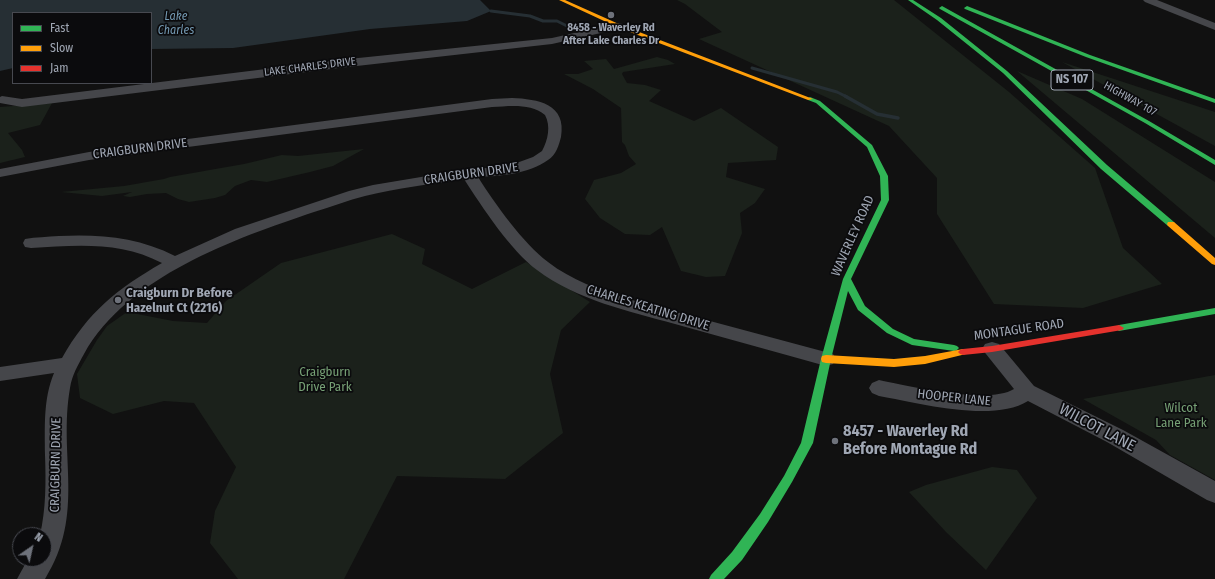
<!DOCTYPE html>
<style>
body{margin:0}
#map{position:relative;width:1215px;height:579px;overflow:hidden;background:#111;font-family:"Fira Sans Condensed",sans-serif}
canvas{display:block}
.legend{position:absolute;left:12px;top:12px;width:140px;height:72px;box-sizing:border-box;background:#0b0b0d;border:1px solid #474950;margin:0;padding:5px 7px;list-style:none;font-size:12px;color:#a0a7b4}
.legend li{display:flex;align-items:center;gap:8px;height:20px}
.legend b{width:20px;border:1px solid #474950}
.north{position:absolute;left:12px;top:527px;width:40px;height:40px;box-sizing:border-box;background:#0b0b0d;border:1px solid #474950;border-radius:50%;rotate:34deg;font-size:11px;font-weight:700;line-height:16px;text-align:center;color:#a0a7b4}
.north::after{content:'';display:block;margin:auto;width:14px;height:18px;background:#6e727b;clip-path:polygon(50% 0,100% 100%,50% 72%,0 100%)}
</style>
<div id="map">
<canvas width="1215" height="579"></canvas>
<ul class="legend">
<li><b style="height:5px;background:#30b455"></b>Fast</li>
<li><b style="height:5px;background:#ff9f0a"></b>Slow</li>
<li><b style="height:5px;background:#e5322d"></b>Jam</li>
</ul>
<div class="north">N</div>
</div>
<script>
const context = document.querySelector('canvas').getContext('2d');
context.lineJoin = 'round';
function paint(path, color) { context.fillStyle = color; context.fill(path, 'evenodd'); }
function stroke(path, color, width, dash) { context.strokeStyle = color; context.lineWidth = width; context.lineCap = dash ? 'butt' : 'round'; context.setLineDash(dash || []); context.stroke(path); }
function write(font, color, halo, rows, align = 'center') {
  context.font = font + ' "Fira Sans Condensed",sans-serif'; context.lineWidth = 3.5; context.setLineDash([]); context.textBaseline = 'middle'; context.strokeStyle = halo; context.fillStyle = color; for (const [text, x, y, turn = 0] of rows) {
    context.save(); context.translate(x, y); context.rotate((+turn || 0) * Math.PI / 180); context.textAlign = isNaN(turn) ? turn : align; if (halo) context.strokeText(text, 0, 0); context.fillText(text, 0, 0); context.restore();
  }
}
const green = new Path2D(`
 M677,0H894L1009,92L1095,168L1123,248L1162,284L1083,308L994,304L937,214V178L889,126L699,39L722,32L685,4Z
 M657,57L668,60L675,64L623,72L622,74L627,83L645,85L661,90L649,101L694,121L721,108L778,147L776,160L728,163L726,177L765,189L755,203L740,213L742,233L725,276L706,277L681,271L662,227L650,235L625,234L600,218L585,199L594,180L621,173L636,164L629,156L625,145L622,142L621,108L593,89L564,74H578L593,69L584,61L606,59L614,69Z
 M1062,62L1215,112V146Z
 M1017,71L1082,99L1215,182V238Z
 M52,103L40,125L8,133L22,150L25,157L0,163V107Z
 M364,149L333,166L310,172L267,182L251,180L235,186L225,195L215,198L189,202L178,199L166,193L147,194L130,197L123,196L132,192L102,196L61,192L124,186L164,179L170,177L244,164L282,155L298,156Z
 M392,234L425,249L422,264L472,289L526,262L590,302L561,330L550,374L563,433L505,479L397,476L344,579H238L210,543L215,511L236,467L194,403L164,401L113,414L80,398L77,374L97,340L107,326L127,312L173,321L207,323L226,301L281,263Z
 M1215,375V480L1170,455L1156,440L1083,399Z
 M992,467L1017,470L1037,498L986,570L946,532L909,492L926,485Z`);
const water = new Path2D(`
 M0,0H480L491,11L467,21L370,29L233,48L151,49V13H13V68L0,71Z`);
const streamFar1 = new Path2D(`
 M491,11L530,16L543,21H557L573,29L586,31
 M752,68L837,92L847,97`);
const stream = new Path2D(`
 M845,96L877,114L898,118`);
const street = new Path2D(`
 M1143,0H1157L1215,23V30L1145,2Z
 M619,23L623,24L624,26L623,28L552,44L339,68L22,107L0,103V97L2,96L22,99L339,60L552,38Z
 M512,98C538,99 567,104 561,137C559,145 556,155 548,160C528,174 501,176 478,177C495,204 523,243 548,262C571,280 600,290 628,299L833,354L836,359L833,364L826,366C776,352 725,338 675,324C628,311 577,300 537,270C511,251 482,207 464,179C431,184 397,188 365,196C348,200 331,207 314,212C234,239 128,276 84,354C78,365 72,375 70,388C58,457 86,513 45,579H17L28,559H44V535H40C46,509 46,482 45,455C45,428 43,399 54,373L0,381V367L62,358C88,312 117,289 162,263C121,241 76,245 31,248L25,247L23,243L25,239C36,237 47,237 59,236C99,234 138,237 175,256L235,229L349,191L373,185L445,173L511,165L533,157L542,151C548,140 551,126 545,115C531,103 510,106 492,107L89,160L0,177V169L89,152L492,99Z
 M992,342L999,344L1034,386L1123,430L1215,481V503L1207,500L1107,442L1028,401C993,423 918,403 879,396L872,393L869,388L872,383L879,380C909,386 988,405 1014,389L982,349L985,344Z`);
const fast = new Path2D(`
 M908,0H913L941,18L1007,71L1107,165L1174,222L1175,224L1174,226H1168L1101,169L1003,73L937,20Z
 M942,6L1149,121L1215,160V165L1145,123L940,9L939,8Z
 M967,6L1090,55L1215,99V103L1086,57L965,9L964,8Z
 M810,97L820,101L872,145L888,176L889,200L851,279L865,306L893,329L914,339L954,345L957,346L959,348L957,350L954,351L912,345L887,333L858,310L848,291L831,359L813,443L792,482L768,522L742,560L724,579H709L711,575L732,552L760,514L784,476L801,443L821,359L843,279L881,200L880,176L867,147L816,103L808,100V98Z
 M1215,308V314L1119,331L1114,328L1119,325Z`);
const slow = new Path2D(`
 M559,0H565L621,25L813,99L808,100L617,27Z
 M1168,222H1174L1215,258V265L1212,264L1168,226L1167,224Z
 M963,349L966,350L968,352L966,354L925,364L894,367L826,363L822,362L821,359L822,356L826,355L894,359L925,356Z`);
const jam = new Path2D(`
 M1119,325L1124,328L1122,330L992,352L963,355L960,354L958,352L960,350L963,349L992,346Z`);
const markers = [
 [611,15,4,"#6e727b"],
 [118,300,4,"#6e727b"],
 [835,441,4,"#6e727b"]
];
const farPoinames = [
 ["8458 - Waverley Rd",611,28],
 ["After Lake Charles Dr",611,41]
];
const farStreetnames = [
 ["LAKE CHARLES DRIVE",310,67,-7],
 ["HIGHWAY 107",1130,99,29]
];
const farWaternames = [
 ["Lake",176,17],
 ["Charles",176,31]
];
const shields = [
 [1072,80,42]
];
const shieldNames = [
 ["NS 107",1072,80]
];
const streetNames = [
 ["CRAIGBURN DRIVE",140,149,-7],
 ["CRAIGBURN DRIVE",471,174,-8],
 ["WAVERLEY ROAD",853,236,-66],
 ["CHARLES KEATING DRIVE",648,308,17],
 ["MONTAGUE ROAD",1019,330,-8],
 ["HOOPER LANE",954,398,6],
 ["CRAIGBURN DRIVE",56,465,-89]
];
const poiNames = [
 ["Craigburn Dr Before",126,293],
 ["Hazelnut Ct (2216)",126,308]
];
const parkNames = [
 ["Craigburn",325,372],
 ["Drive Park",325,387],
 ["Wilcot",1181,408],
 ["Lane Park",1181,423]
];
const nearStreetnames = [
 ["WILCOT LANE",1097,428,28]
];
const nearPoinames = [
 ["8457 - Waverley Rd",843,432],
 ["Before Montague Rd",843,450]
];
paint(green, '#1b211b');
paint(water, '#262f34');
stroke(streamFar1, '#262f34', 3);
stroke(stream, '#262f34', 3.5);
paint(street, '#45464a');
paint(fast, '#30b455');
paint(slow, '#ff9f0a');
paint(jam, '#e5322d');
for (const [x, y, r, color] of markers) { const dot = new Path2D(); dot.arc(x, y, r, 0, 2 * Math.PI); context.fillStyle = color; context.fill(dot); stroke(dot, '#0b0b0d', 1.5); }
write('bold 11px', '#a0a7b4', '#0b0b0d', farPoinames);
write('11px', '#a0a7b4', '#0b0b0d', farStreetnames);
write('italic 12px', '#7499b2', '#0b0b0d', farWaternames);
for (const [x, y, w] of shields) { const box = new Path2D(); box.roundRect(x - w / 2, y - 10, w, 20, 3); context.fillStyle = '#0b0b0d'; context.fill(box); stroke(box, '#a0a7b4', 1); }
write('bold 12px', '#a0a7b4', null, shieldNames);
write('13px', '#a0a7b4', '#0b0b0d', streetNames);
write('bold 13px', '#a0a7b4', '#0b0b0d', poiNames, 'left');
write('13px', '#76a075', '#0b0b0d', parkNames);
write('16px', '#a0a7b4', '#0b0b0d', nearStreetnames);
write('bold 16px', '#a0a7b4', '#0b0b0d', nearPoinames, 'left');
</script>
